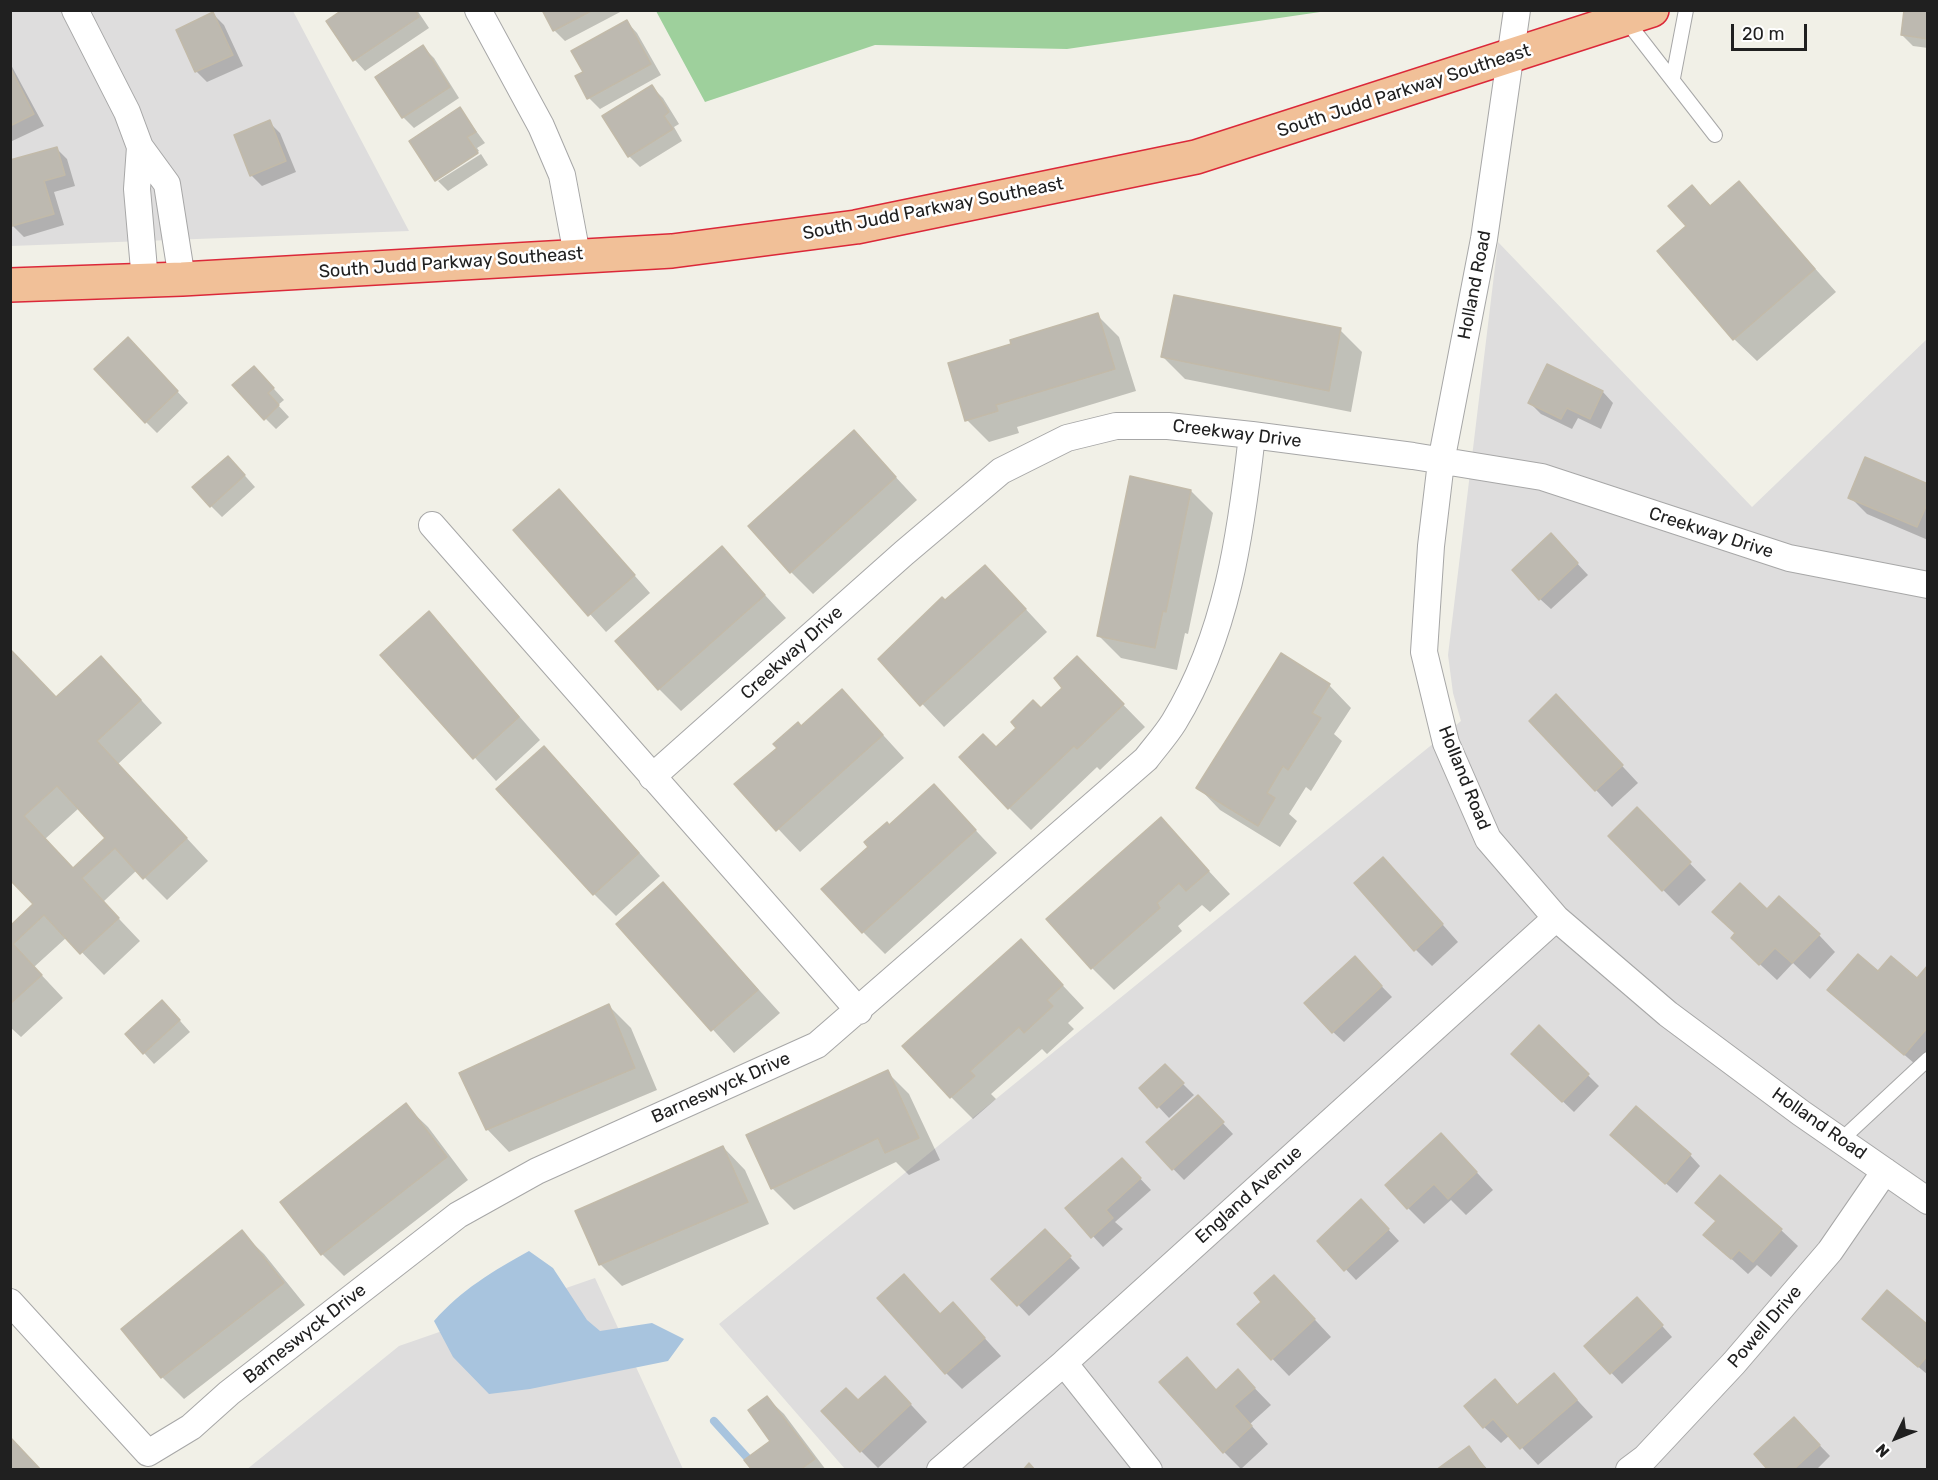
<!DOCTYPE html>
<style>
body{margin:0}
#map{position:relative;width:1938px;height:1480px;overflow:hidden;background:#f1f0e7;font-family:Rubik,sans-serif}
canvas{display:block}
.frame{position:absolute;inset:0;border:12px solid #202020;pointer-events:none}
.north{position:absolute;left:1866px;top:1408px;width:60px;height:60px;-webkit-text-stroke:4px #fff;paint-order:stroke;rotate:227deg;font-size:16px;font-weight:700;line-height:24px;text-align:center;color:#202020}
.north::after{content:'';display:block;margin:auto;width:21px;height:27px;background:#202020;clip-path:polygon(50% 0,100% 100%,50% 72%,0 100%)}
.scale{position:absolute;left:1731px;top:24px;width:76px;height:27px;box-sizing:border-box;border:3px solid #202020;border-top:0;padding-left:8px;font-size:18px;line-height:21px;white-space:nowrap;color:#202020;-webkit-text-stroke:4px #fff;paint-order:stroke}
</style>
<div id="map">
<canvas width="1938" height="1480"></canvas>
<div class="frame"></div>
<div class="north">N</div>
<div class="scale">20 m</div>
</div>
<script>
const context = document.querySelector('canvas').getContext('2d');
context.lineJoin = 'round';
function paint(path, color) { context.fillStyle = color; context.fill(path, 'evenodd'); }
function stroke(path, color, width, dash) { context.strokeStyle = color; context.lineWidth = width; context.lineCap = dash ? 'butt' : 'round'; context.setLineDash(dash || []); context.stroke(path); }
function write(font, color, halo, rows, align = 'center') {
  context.font = font + ' Rubik,sans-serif'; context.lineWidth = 5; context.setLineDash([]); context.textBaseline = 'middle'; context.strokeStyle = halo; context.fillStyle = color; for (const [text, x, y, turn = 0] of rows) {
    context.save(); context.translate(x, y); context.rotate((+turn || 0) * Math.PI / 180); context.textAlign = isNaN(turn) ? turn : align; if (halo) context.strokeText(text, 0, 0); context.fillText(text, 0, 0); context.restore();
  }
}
const residential = new Path2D(`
 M10,11H293L409,231L11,246Z
 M1498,242L1752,507L1927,339V1469H845L719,1324L1461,721L1453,693L1448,655Z
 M595,1278L683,1469L246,1470L399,1346Z`);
const forest = new Path2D(`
 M656,11H1327L1067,49L875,45L705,102Z`);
const water = new Path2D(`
 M529,1251L553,1268L587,1320L600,1331L652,1323L684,1339L668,1361L530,1389L489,1394L453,1357L434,1321C461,1290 493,1271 529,1251Z`);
const shadow = new Path2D(`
 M345,10H417L429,28L365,71L355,60L328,22Z
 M544,10H624L565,41L554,30Z
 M1928,10V48L1913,46L1902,35Z
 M213,14L224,25L243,66L207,82L196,71Z
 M627,22L637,33L661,75L600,109L589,98Z
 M423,47L434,58L459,98L414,128L403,117Z
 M10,63L44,126L10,142Z
 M652,87L663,98L679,124L674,127L682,141L640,167L629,156Z
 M460,109L485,143L477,148L479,151L437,180L411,141Z
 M269,122L280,133L296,172L262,186L251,175Z
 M56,148L67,159L75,186L54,192L64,225L24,237L13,226L10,216V162Z
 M481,154L488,165L448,191L438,181Z
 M1739,183L1836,292L1757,361L1734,339L1689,226L1692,187L1712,207Z
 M1097,315L1119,337L1136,391L1017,427L1019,433L989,442L967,420L1013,345Z
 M1340,330L1362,352L1351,412L1185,379L1163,357Z
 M139,350L188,403L157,433L146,422Z
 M1548,366L1603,392L1613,403L1601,429L1578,418L1572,429L1541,414L1530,403Z
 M265,379L284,400L278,405L289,417L276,429L265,418Z
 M854,432L917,500L813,594L791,572Z
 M239,469L255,487L222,517L211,506Z
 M1928,486V540L1867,514L1850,497Z
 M1191,491L1213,513L1188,634L1185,633L1177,670L1121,658L1099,636Z
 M575,508L650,593L606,632L515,530Z
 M1561,546L1588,575L1551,609L1540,599Z
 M722,548L786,618L681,711L659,689Z
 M1007,589L1047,632L944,727L880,659L945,602Z
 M429,613L540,740L496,781L382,655Z
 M10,649L57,699L123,680L162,723L118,764L208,861L167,900L137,870L103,902L140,941L104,975L67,937L34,967L63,998L21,1037L10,1027V928L36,904L10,735ZM79,808L108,838L74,870L45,839Z
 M1099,680L1145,727L1100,770L1097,767L1031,830L1009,808L996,749L1041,710Z
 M1329,685L1351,708L1334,734L1342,741L1311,791L1306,787L1289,814L1297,821L1280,847L1220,810L1198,787Z
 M1573,713L1638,783L1612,807L1531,721Z
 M864,714L904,758L800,852L736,784L802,728Z
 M566,770L660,876L616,916L594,894Z
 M934,786L997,853L885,954L863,932L870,847Z
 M1637,809L1706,880L1679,906L1610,836Z
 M1161,819L1230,894L1210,912L1202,905L1178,926L1182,931L1114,990L1092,968Z
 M1399,875L1458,942L1432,966L1415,949Z
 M663,884L780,1013L734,1053L618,924Z
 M1767,911L1819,935L1835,952L1810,979L1793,963L1777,980L1750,955Z
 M1021,941L1084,1008L1068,1023L1074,1029L1047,1054L1042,1049L991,1094L996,1099L973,1119L951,1097Z
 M1928,967V1063L1922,1070L1829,990L1878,973L1917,980Z
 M1365,969L1392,997L1344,1042L1333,1032Z
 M609,1006L631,1028L657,1090L509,1152L487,1129Z
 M173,1013L190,1032L154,1064L144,1053Z
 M1539,1027L1599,1086L1574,1112L1513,1054Z
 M887,1072L909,1094L940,1160L909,1175L896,1162L794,1210L772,1188Z
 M1176,1077L1194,1095L1169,1118L1141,1088Z
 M405,1105L428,1127L468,1180L344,1276L322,1254Z
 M1208,1107L1233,1134L1184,1180L1148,1143Z
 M1623,1146L1690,1155L1700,1166L1677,1193Z
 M723,1147L745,1170L769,1224L622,1286L600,1264Z
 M1457,1151L1493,1190L1466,1215L1451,1200L1424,1224L1408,1208Z
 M1133,1171L1151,1190L1115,1222L1123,1229L1103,1247L1068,1209Z
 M1698,1203L1781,1230L1798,1246L1771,1277L1757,1265L1748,1274L1705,1235L1717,1222Z
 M1372,1212L1399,1241L1356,1280L1319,1241Z
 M241,1232L264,1254L305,1305L184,1399L162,1377Z
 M1056,1242L1080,1268L1029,1316L994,1279Z
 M904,1276L941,1315L969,1321L1001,1356L962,1389L946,1373Z
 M1290,1293L1331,1337L1289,1376L1239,1324L1263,1302Z
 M1648,1310L1672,1337L1622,1384L1586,1346Z
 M1928,1327V1375L1875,1330Z
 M1238,1371L1271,1405L1250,1424L1268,1444L1241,1469L1224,1452L1203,1376L1217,1391Z
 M1554,1375L1593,1417L1538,1465L1510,1435L1501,1443L1484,1427L1495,1381L1519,1406Z
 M901,1394L927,1422L878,1468L861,1451Z
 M767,1398L784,1414L826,1470H754L772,1441Z
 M1805,1430L1830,1456L1816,1470H1770Z
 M1469,1448L1488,1470H1439Z`);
const stream = new Path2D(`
 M714,1421L753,1464`);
const building = new Path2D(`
 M342,10H415L419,17L353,61L326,21Z
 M542,10H593L553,31Z
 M1904,10H1928V39L1901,35Z
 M213,12L233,55L195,72L176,30Z
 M627,20L651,64L587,99L575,76L583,72L571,51Z
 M423,45L450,87L402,118L375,77Z
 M10,67L34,114L10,126Z
 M652,85L669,112L664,116L673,129L628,157L602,116Z
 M460,107L476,132L467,137L478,153L435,181L409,141Z
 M270,120L286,161L250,176L234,135Z
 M57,147L65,175L44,181L54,214L12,226L10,160Z
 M1739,181L1815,269L1733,340L1657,251L1686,226L1668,206L1692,185L1710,206Z
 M1174,295L1341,328L1329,391L1161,357Z
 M1098,313L1115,369L996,405L998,411L965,421L948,363L1011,344L1010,340Z
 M128,337L178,391L145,423L94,369Z
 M1547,364L1603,391L1590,419L1567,408L1561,419L1528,403Z
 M254,366L274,388L268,393L279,405L264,420L232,385Z
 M854,430L896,477L790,573L748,526Z
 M228,456L245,475L210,507L192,487Z
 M1865,457L1928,484V502L1917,527L1848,498Z
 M1130,476L1191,490L1166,612L1163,611L1155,648L1097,636Z
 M559,489L635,575L588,616L513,530Z
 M1551,533L1578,563L1539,600L1512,570Z
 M722,546L765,595L658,690L615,641Z
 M985,565L1026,609L920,706L878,659L942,597L945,600Z
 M429,611L519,717L473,759L380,655Z
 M10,649L56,697L101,656L141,700L97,741L187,838L143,879L115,848L82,878L119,918L80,954L44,915L13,944L42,975L10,1004V926L33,904L10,880ZM57,786L105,838L73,868L24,816Z
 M1281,653L1330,684L1312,713L1321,718L1288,770L1283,766L1267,793L1275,798L1258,826L1196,788Z
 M1077,656L1124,704L1077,749L1074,746L1008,809L959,757L983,734L996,747L1016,728L1011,722L1033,700L1041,708L1062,688L1054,678Z
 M842,689L883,735L776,831L734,784L777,748L773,744L798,722L801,726Z
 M1556,694L1623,765L1595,791L1529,721Z
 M544,746L639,853L593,895L496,789Z
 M934,784L976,830L862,933L821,889L868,847L864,842L887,822L889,825Z
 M1637,807L1691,862L1662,891L1608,836Z
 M1161,817L1209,871L1186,891L1179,883L1157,903L1160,908L1091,969L1046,919Z
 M1383,857L1443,924L1414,951L1354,883Z
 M663,882L758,990L711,1031L616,924Z
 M1740,883L1767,909L1779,896L1820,934L1792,963L1775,948L1759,965L1731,938L1735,933L1712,912Z
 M1021,939L1063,985L1047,1000L1053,1006L1024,1033L1019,1027L970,1071L975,1076L950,1098L902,1046Z
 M1858,954L1878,971L1891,956L1917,978L1928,965V1027L1904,1055L1827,990Z
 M1355,956L1382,986L1332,1033L1304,1003Z
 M162,1000L180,1020L143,1054L125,1034Z
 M609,1004L635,1068L486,1130L459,1073Z
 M1539,1025L1589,1074L1562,1102L1511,1054Z
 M1165,1064L1184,1083L1157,1108L1139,1088Z
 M888,1070L919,1138L885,1153L878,1138L771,1189L746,1135Z
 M1198,1095L1224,1122L1172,1170L1146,1142Z
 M406,1103L447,1157L321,1255L280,1202Z
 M1636,1106L1691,1154L1665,1184L1610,1135Z
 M1441,1133L1477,1172L1448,1199L1434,1184L1407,1209L1385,1185Z
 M723,1146L748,1202L599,1265L575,1211Z
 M1122,1158L1141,1178L1106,1210L1113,1218L1091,1238L1065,1208Z
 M1720,1175L1782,1229L1753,1262L1739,1250L1731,1259L1703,1235L1716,1221L1695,1203Z
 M1361,1199L1389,1229L1344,1271L1317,1241Z
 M1045,1229L1071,1256L1017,1306L991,1279Z
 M242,1230L284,1283L161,1378L121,1329Z
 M904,1274L940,1314L953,1302L985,1338L945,1374L877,1298Z
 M1274,1275L1315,1319L1271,1360L1237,1324L1261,1302L1254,1293Z
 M1887,1290L1928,1325V1355L1918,1367L1862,1319Z
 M1637,1297L1663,1325L1610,1374L1584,1346Z
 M1187,1357L1216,1390L1238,1369L1255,1388L1234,1406L1252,1426L1223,1453L1159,1382Z
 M1554,1373L1577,1400L1520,1449L1493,1419L1483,1428L1464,1406L1495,1379L1517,1405Z
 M885,1376L911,1404L860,1452L821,1411L846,1388L858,1400Z
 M767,1396L815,1459L800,1470H752L744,1460L770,1441L748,1410Z
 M1794,1417L1820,1445L1793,1470H1768L1754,1454Z
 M10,1437L41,1470H10Z
 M1469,1446L1486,1470H1436Z
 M1029,1463L1035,1470H1023Z`);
const service = new Path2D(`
 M1625,19L1715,135
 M1673,78L1686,10
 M1841,1140L1928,1059`);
const minor = new Path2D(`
 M75,10L127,112L140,147L167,184L182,279
 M478,10L541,126L562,175L577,255
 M1517,10L1484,239L1441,462L1431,546L1424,652L1446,743L1488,839L1556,918L1668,1014L1801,1113L1928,1201
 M140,147L137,189L145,281
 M432,525L859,1011
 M652,777L904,553L1001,471L1067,438L1116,426H1168L1252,435L1413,456L1542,477L1789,558L1928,585
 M10,1302L148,1453L191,1427L229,1393L458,1215L537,1171L817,1045L1146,759C1155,747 1166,735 1174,722C1227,635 1241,534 1252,435
 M1064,1363L1149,1470
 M940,1470L1064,1363L1556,918
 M1629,1470L1645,1458L1734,1363L1830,1251L1885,1171`);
const trunk = new Path2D(`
 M10,285L182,279L672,251L856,227L1196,157L1652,10`);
const streetNames = [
 ["South Judd Parkway Southeast",1404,91,-18],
 ["South Judd Parkway Southeast",933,209,-11],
 ["South Judd Parkway Southeast",451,263,-4],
 ["Holland Road",1475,285,-79],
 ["Creekway Drive",1237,434,7],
 ["Creekway Drive",1711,533,18],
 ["Creekway Drive",792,653,-42],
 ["Holland Road",1464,778,68],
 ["Barneswyck Drive",721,1088,-24],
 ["Holland Road",1819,1124,35],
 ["England Avenue",1249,1195,-42],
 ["Powell Drive",1765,1327,-49],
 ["Barneswyck Drive",305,1334,-38]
];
paint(residential, '#dedddd');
paint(forest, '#9ed09c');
paint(water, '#a8c4de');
paint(shadow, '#0003');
stroke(stream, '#a8c4de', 8);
paint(building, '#bdb9b0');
stroke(building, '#c2baa9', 1.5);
stroke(service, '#a7a7a7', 16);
stroke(minor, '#a7a7a7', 28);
stroke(trunk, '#db2839', 36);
stroke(service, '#fff', 14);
stroke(minor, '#fff', 26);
stroke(trunk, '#f1c098', 33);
write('18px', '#202020', '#fff', streetNames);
</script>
